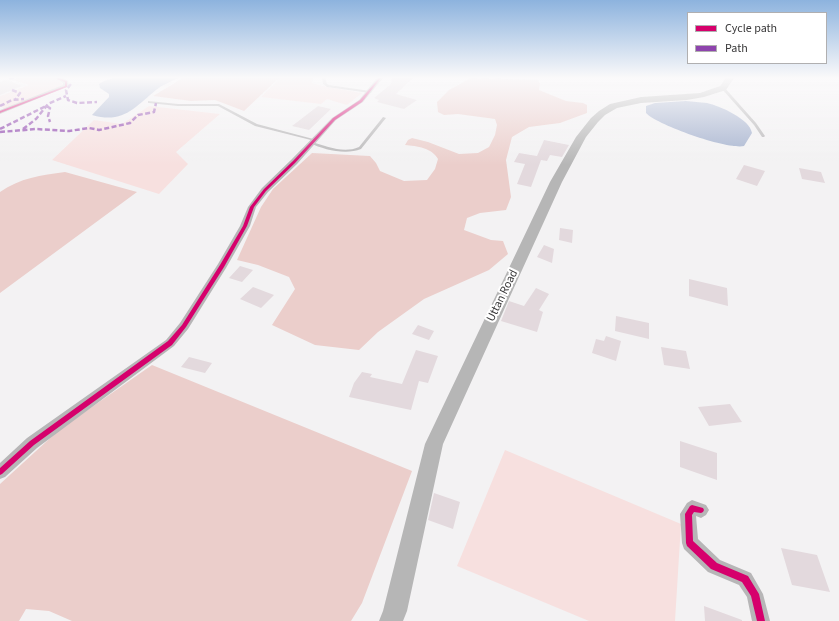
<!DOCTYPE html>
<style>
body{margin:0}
#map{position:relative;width:839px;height:621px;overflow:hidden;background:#f3f2f3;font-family:"Source Sans 3",sans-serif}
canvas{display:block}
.legend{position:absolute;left:687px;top:12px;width:140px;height:52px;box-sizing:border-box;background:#fff;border:1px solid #b0afb0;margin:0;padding:5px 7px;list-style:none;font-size:12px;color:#393839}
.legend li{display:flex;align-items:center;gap:8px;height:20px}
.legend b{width:20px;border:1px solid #b0afb0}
</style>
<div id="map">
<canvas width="839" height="621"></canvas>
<ul class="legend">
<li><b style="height:5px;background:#d6006c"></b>Cycle path</li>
<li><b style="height:5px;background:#8e44ad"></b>Path</li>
</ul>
</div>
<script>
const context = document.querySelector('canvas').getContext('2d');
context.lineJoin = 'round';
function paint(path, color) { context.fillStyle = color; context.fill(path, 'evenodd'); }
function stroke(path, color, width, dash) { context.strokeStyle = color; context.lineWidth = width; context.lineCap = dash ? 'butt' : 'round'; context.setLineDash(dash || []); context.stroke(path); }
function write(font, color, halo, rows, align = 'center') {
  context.font = font + ' "Source Sans 3",sans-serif'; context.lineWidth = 4; context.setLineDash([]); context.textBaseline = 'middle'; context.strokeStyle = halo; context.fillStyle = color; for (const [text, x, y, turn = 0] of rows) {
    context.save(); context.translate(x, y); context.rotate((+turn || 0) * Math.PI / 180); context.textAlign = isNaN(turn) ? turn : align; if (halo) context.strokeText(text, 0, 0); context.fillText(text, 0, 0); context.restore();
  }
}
const green = new Path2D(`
 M19,78H57L64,85L5,109L0,106V96L29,85L13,80Z
 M280,78H313L312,83L328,87L362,93L347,105L327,99L321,104L261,97Z
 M149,106L220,114L176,152L188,164L159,194L52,160L94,120L122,124Z
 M505,450L681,524L675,621H589L457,566Z`);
const forest = new Path2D(`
 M183,78H279L244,111L215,100L191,101L153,96Z
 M471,78L538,80L540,84L539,90L566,101L583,103L587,105V113L560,123L529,127L512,137L506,160L511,197L506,210L480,213L467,218L464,230L491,240L503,241L508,254L489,270L424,299L378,332L359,350L315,345L272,325L295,289L289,277L258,265L237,260L261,207L273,189L312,153L370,156L376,163L380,171L404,181L427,180L435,169L438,159C432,148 417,146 405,145L408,140L412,138L428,142L459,154L478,153L489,147L495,135L497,125L495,119L458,114L444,115L438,112L437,102L449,90Z
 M65,172L137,192L0,293V192C20,178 41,175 65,172Z
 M152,365L412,471L362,603L351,621H72L49,611L26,609L19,621H0V484L59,430Z`);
const water = new Path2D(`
 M113,78H178C170,82 162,85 156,90C134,108 123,124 92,115L109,97V94L100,88L99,84L102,82Z
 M686,101C693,102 700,102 707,103C720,106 750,119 752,133L744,146C728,150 657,125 646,113V106L655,103Z`);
const building = new Path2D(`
 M392,78H413L396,94L417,100L404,109L377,102L379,100L374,98L391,84Z
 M7,80L22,86L0,95V82Z
 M318,106L331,109L309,130L292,126Z
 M544,140L569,145L562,157L550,155L547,161L541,160L531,187L517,184L525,164L514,162L519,153L537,156Z
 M744,165L765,171L757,186L736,179Z
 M799,168L821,172L825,183L802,179Z
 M560,228L573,230L572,243L559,240Z
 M544,245L554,249L552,263L537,257Z
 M240,266L253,270L242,282L229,278Z
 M689,279L727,288L728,306L689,296Z
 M253,287L274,295L261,308L240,299Z
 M536,288L549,294L539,310L543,312L537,332L501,321L509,301L524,306Z
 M616,316L649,323V339L615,331Z
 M418,325L434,331L429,340L412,334Z
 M606,336L621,341L616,361L592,353L596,339L604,341Z
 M661,347L686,351L690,369L664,365Z
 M416,350L438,356L428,383L419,381L411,410L349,397L354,383L362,372L372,374L370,377L402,384Z
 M189,357L212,363L205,373L181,367Z
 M730,404L742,422L709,426L698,407Z
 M680,441L717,453V480L680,467Z
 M434,493L460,502L453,529L428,520Z
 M781,548L817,555L830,592L792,585Z
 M704,606L742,620V621H705Z`);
const service = new Path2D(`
 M322,78H325L327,84L329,85L370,91L372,92L370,93L327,87L323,84Z
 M722,87H724L756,123L765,136L764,137H762L754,125L722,89Z
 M148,101L178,104H219L257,124L317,140L315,141L255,126L218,106H178L149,103H148Z
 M383,117L386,118L361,149C346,155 324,150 310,143L312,142C327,146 343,154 359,147Z`);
const minor = new Path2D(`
 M55,78H62L68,81L69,86L0,114V110L63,85V83Z
 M377,78H383L363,102L336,120L297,164L268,192L256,207L250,226L226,268L188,329L174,346L37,448L5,477L0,479V463L27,438L166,340L180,323L218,264L240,226L248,207L262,188L291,160L332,118L359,100Z
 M692,500L706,505L709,510L706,515L701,518L696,516L698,539L720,560L751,573L763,594L770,621H752L747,597L739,585L708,572L684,549L682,543L680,514L687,503Z`);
const secondary = new Path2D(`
 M726,78H734L726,90L704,97L687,100L641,103L617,108L605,115L598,122L586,137L562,182L443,444L407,611L403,621H379L383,611L425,444L550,182L576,137L591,118L599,111L610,104L641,97L700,93L720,86Z`);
const quiet = new Path2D(`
 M9,78H16
 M71,84L66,90L68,100L77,103L97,102
 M12,90L20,93L15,100
 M0,106L12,100L24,99
 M0,129L46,106L50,108L48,116L50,122
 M23,129L36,119L48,104L66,96
 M0,132L36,129L69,131L89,128L99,130L130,123L138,115L154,112L156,103`);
const cycleway = new Path2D(`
 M57,78H59L67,81V87L0,113V111L65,86V82L57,79Z
 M379,78H381L362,102L335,120L295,163L266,191L254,207L247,226L224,267L186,327L172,345L34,445L2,474L0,475V468L30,441L168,341L182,325L220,265L243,226L250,207L264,189L293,161L333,118L360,100Z
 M692,505L703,508L704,510L703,512L701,513L694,512L692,515L693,541L717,563L748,576L759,594L765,621H757L751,596L742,582L711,569L687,546L686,543L685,514L690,506Z`);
const streetNames = [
 ["Uttan Road",503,296,-64]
];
paint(green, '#f7e0df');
paint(forest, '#ebcecb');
paint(water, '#a5b2ce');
paint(building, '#e3d9dd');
paint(service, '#b7b6b7');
paint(minor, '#b7b6b7');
paint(secondary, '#b6b6b6');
stroke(quiet, '#8e44ad', 2.5, [5, 2.5]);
paint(cycleway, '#d6006c');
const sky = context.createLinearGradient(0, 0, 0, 165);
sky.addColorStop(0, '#8db3de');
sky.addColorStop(0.47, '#faf9fa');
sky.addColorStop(1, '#faf9fa00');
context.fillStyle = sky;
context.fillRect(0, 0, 839, 165);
write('12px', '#393839', '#fff', streetNames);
</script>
